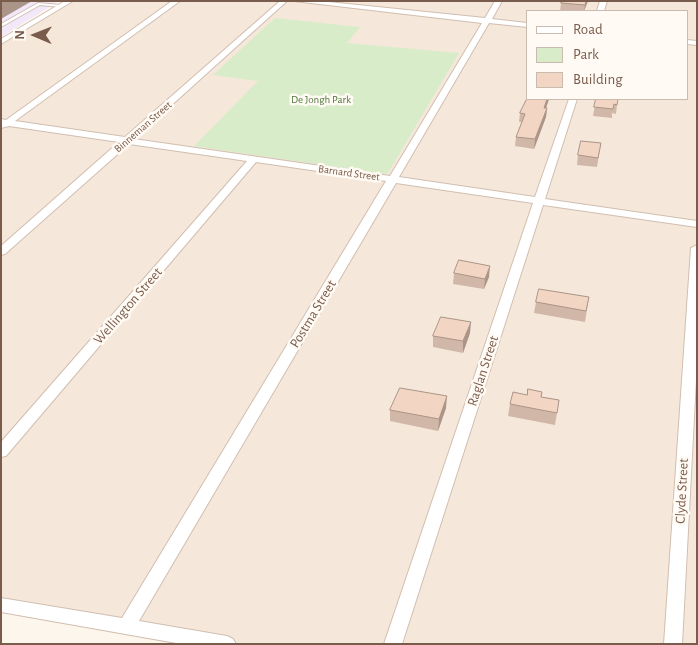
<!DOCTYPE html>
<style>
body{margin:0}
#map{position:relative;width:698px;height:645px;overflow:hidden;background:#fdf6ec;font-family:"Alegreya Sans",sans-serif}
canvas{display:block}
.frame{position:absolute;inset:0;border:2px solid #7a5c4d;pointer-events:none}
.legend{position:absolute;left:526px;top:10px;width:162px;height:90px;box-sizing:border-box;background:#fffaf3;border:1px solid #cabbb1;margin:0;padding:6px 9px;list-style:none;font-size:15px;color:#7a5c4d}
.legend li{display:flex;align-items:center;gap:10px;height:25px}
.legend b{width:25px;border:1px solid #cabbb1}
.north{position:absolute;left:10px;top:10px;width:50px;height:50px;-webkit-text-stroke:4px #fffaf3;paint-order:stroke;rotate:271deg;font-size:14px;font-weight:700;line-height:20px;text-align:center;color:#7a5c4d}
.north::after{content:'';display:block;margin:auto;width:18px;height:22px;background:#7a5c4d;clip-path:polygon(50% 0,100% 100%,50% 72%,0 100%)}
</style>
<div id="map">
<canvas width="698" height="645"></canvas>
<div class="frame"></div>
<ul class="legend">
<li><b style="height:6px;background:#fff"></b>Road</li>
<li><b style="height:14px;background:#d8ecc9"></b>Park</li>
<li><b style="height:14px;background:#f3d5c3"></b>Building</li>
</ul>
<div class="north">N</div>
</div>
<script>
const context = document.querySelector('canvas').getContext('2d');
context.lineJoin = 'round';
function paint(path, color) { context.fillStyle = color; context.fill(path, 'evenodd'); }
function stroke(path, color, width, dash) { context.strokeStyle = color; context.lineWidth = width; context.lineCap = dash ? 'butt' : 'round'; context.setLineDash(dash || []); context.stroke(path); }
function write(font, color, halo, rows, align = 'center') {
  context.font = font + ' "Alegreya Sans",sans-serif'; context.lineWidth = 5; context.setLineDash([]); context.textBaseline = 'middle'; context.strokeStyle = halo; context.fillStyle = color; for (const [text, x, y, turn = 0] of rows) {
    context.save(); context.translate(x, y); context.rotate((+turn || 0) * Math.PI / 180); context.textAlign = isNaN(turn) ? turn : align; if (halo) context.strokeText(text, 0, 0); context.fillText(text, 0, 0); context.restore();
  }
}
const residential = new Path2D(`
 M71,1H697V644H235L1,603V43ZM527,11H687V99H527Z`);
const education = new Path2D(`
 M1,1H59L1,37Z`);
const green = new Path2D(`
 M275,18L360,27L347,43L459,53L388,173L383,174L194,146L258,81L213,75Z`);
const lane = new Path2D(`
 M38,3L61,5L63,6L61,7L40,5L1,27V24Z`);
const street = new Path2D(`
 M65,1H73L1,44V39Z
 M172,1H180L15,121L125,137L280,1H287L134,139L390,176L482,23L294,1H319L485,18L495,1H502L492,19L527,23V27L489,23L399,177L535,197L569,99H577L545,199L697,221V227L543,205L402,644H384L533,203L396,183L139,621L227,636L233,639L236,644H182L1,612V598L122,618L386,181L256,162L6,456L1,457V442L247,161L129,144L5,254L1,255V246L119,142L9,126L1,128V119L6,120Z
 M600,1H607L604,11H597Z
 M687,40L697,41V45L687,44Z
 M697,245V361L682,644H664L691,248Z`);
const wall = new Path2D(`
 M588,1L584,11H560L561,3Z
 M527,99H549L546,108H547L546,117L534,149L515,146L516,137L522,122H519L520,113Z
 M596,99L617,105L616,114L612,113V118L593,116Z
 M601,143L597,167L577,165L578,155Z
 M454,273L489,277L484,289L453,284Z
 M589,297L585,322L534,313L536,302Z
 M470,333L463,353L433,347V336Z
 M542,397L559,400L555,425L508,416L510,404Z
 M446,408L438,431L390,421V410Z`);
const shadedWall = new Path2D(`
 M4,1H32L1,19V3Z
 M586,1H588L584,11L585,5Z
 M547,99H549L543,117L544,108Z
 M547,108L546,117L534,149L535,139Z
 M490,266L489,277L484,289L485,279Z
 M471,322L470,333L463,353V341Z
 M447,396L446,408L438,431L439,419Z`);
const building = new Path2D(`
 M562,1H586L585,5L561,3Z
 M527,99H547L544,108H547L535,139L516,137L525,114L520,113Z
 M596,99H618L617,105L614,104L613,109L594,107Z
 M581,141L601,143L598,158L578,155Z
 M459,260L490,266L485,279L454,273Z
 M539,289L589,297L586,311L536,302Z
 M441,317L471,322L463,341L433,336Z
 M400,388L447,396L439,419L390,410Z
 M528,389L542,392L541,397L559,400L557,413L510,404L513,392L527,395Z`);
const farParknames = [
 ["De Jongh Park",321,100]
];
const farStreetnames = [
 ["Binneman Street",143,127,-41],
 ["Barnard Street",349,173,8]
];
const streetNames = [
 ["Wellington Street",128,306,-49],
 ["Postma Street",313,314,-59],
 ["Raglan Street",483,371,-72],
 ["Clyde Street",682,491,-87]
];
paint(residential, '#f5e8da');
paint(education, '#f3e8fa');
paint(green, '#d8ecc9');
stroke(lane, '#d1beb0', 2);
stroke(street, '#d1beb0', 2);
paint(lane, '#fff');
paint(street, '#fff');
paint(wall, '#d1b7a8');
paint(shadedWall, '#aa9588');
paint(building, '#f3d5c3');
stroke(building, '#aa9588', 1);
write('11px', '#537a41', '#fffaf3', farParknames);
write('11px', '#7a5c4d', '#fffaf3', farStreetnames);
write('14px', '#7a5c4d', '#fffaf3', streetNames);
</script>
